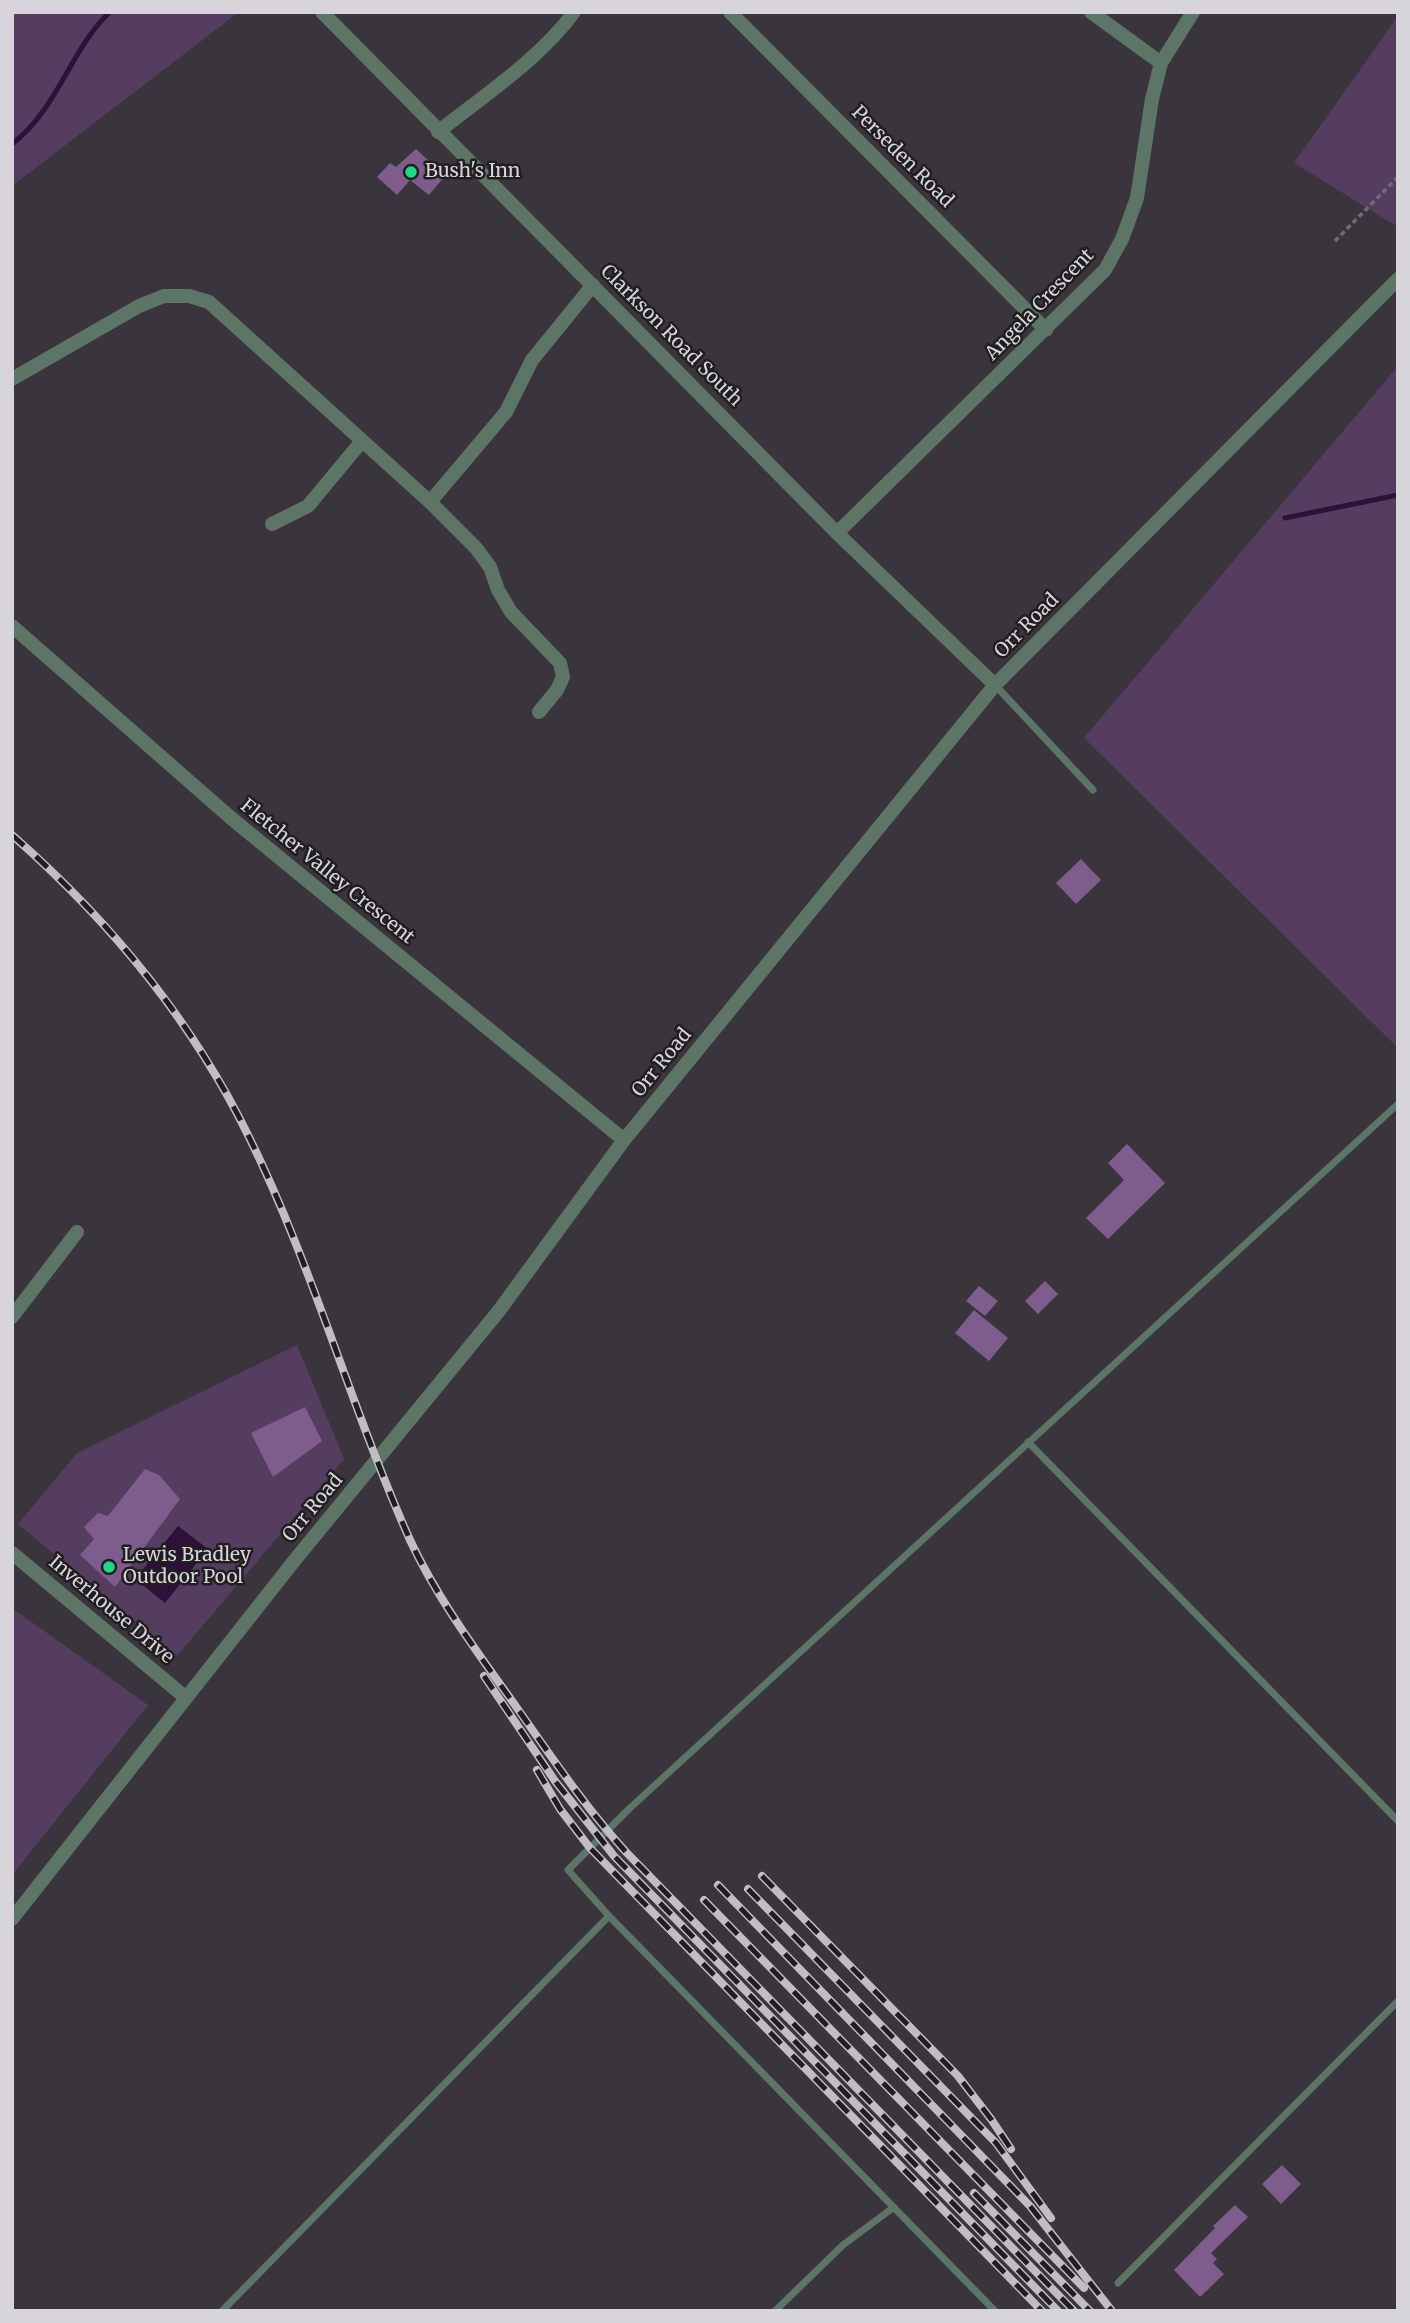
<!DOCTYPE html>
<style>
body{margin:0}
#map{position:relative;width:1410px;height:2323px;overflow:hidden;background:#3a353c;font-family:Merriweather,serif}
canvas{display:block}
.frame{position:absolute;inset:0;border:14px solid #d8d5da;pointer-events:none}
</style>
<div id="map">
<canvas width="1410" height="2323"></canvas>
<div class="frame"></div>
</div>
<script>
const context = document.querySelector('canvas').getContext('2d');
context.lineJoin = 'round';
function paint(path, color) { context.fillStyle = color; context.fill(path, 'evenodd'); }
function stroke(path, color, width, dash) { context.strokeStyle = color; context.lineWidth = width; context.lineCap = dash ? 'butt' : 'round'; context.setLineDash(dash || []); context.stroke(path); }
function write(font, color, halo, rows, align = 'center') {
  context.font = font + ' Merriweather,serif'; context.lineWidth = 5; context.setLineDash([]); context.textBaseline = 'middle'; context.strokeStyle = halo; context.fillStyle = color; for (const [text, x, y, turn = 0] of rows) {
    context.save(); context.translate(x, y); context.rotate((+turn || 0) * Math.PI / 180); context.textAlign = isNaN(turn) ? turn : align; if (halo) context.strokeText(text, 0, 0); context.fillText(text, 0, 0); context.restore();
  }
}
const green = new Path2D(`
 M12,12H239L12,186Z
 M1398,16V227L1294,163Z
 M1398,366V1048L1084,738Z
 M297,1345L344,1459L177,1656L18,1524L77,1453Z
 M12,1608L148,1705L12,1875Z`);
const water = new Path2D(`
 M178,1526L208,1549L165,1603L135,1579Z`);
const stream = new Path2D(`
 M12,144C58,109 71,48 110,12
 M1285,518L1398,495`);
const building = new Path2D(`
 M416,149L445,176L429,195L410,180L397,195L377,177L390,163L396,167Z
 M1081,859L1101,880L1076,904L1056,883Z
 M1127,1144L1165,1183L1108,1239L1086,1218L1124,1180L1108,1163Z
 M1045,1281L1058,1294L1038,1314L1025,1301Z
 M979,1286L998,1301L985,1316L966,1301Z
 M974,1310L1008,1338L989,1361L955,1333Z
 M305,1407L322,1441L273,1477L251,1433Z
 M145,1469L159,1475L180,1499L115,1587L80,1555L94,1539L84,1527L98,1513L108,1516Z
 M1282,2165L1301,2184L1281,2204L1262,2184Z
 M1235,2205L1248,2217L1211,2253L1217,2259L1213,2263L1224,2274L1200,2297L1174,2270L1215,2228L1213,2226Z`);
const path = new Path2D(`
 M1335,241L1398,177`);
const service = new Path2D(`
 M995,685L1093,790
 M1028,1442L1398,1821
 M609,1916L568,1870L630,1808L1398,1104
 M1118,2283L1398,2001
 M222,2311L609,1916L995,2311
 M775,2311L843,2245L894,2207`);
const minor = new Path2D(`
 M322,12L837,533L995,685
 M730,12L1046,330
 M1091,12L1161,63
 M438,132C482,97 541,58 574,12
 M12,379L139,306L164,296H189L209,302L430,502L476,548L490,567L498,590L511,612L560,663L563,677L557,690L539,712
 M430,502L506,412L532,360L593,285
 M272,524L308,506L362,441
 M837,533L1105,270L1122,239L1137,198L1152,99L1161,63L1193,12
 M12,626L231,818L624,1140
 M12,1317L77,1232
 M12,1553L185,1697
 M12,1919L294,1561L498,1312L624,1140L995,685L1398,279`);
const rail = new Path2D(`
 M12,835C110,921 192,1020 249,1137C313,1267 351,1408 410,1540C438,1600 478,1653 517,1708C551,1756 585,1807 626,1852L1074,2311
 M484,1676L555,1781L614,1856L1058,2311
 M537,1770L560,1809L590,1848L1042,2311
 M762,1876L958,2076L991,2119L1011,2149
 M718,1885L1030,2206L1112,2311
 M748,1889L996,2143L1051,2218
 M704,1900L1084,2288
 M974,2193L1090,2311`);
const markers = [
 [411,172,7,"#1ed888"],
 [109,1567,7,"#1ed888"]
];
const streetNames = [
 ["Perseden Road",902,157,45],
 ["Angela Crescent",1040,305,-46],
 ["Clarkson Road South",671,336,45],
 ["Orr Road",1027,626,-45],
 ["Fletcher Valley Crescent",327,872,39],
 ["Orr Road",662,1063,-51],
 ["Orr Road",313,1508,-50],
 ["Inverhouse Drive",111,1610,40]
];
const poiNames = [
 ["Bush's Inn",425,172],
 ["Lewis Bradley",123,1556],
 ["Outdoor Pool",123,1578]
];
paint(green, '#543d5f');
paint(water, '#2f103b');
stroke(stream, '#2f103b', 5);
paint(building, '#7e5d8d');
stroke(path, '#706c72', 3.5, [5, 3.5]);
stroke(service, '#5d7566', 7);
stroke(minor, '#5d7566', 14);
stroke(rail, '#c1bec3', 8);
stroke(rail, '#201e21', 5, [16]);
for (const [x, y, r, color] of markers) { const dot = new Path2D(); dot.arc(x, y, r, 0, 2 * Math.PI); context.fillStyle = color; context.fill(dot); stroke(dot, '#201e21', 2.5); }
write('19px', '#d8d5da', '#201e21', streetNames);
write('19px', '#d8d5da', '#201e21', poiNames, 'left');
</script>
